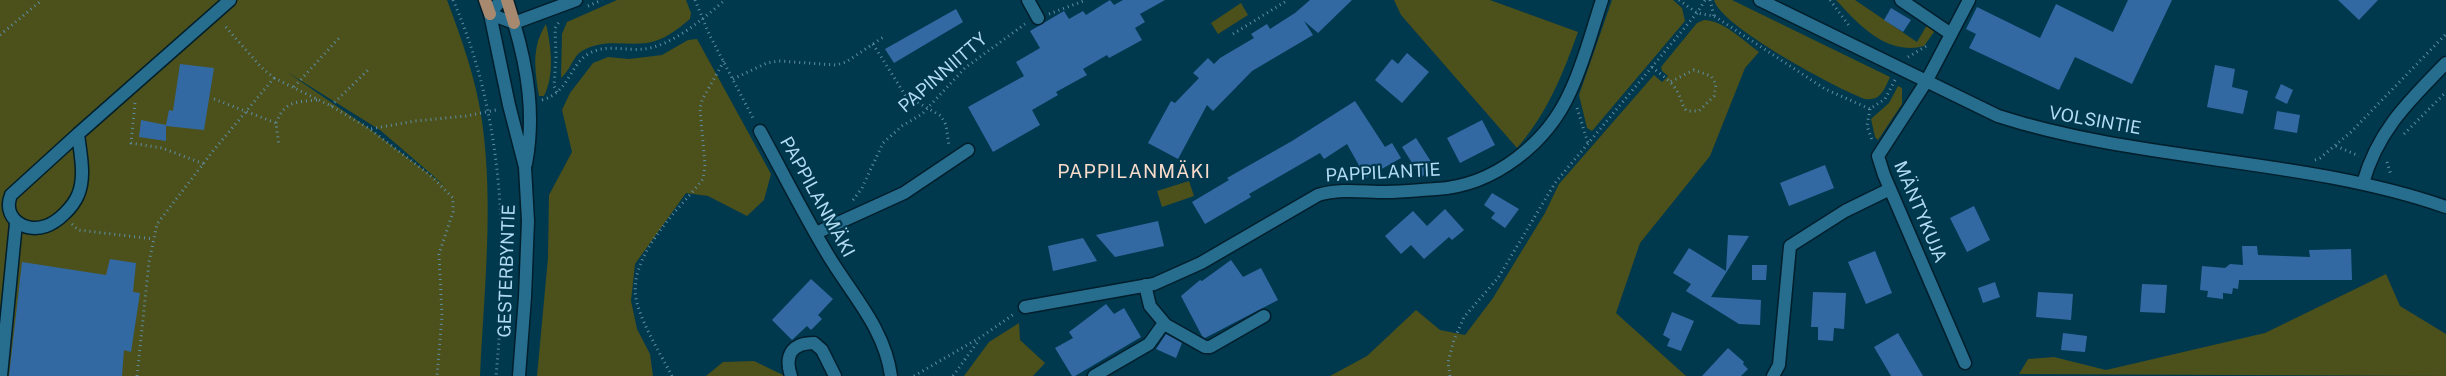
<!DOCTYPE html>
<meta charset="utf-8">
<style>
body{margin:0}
canvas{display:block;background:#00384e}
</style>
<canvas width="2446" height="376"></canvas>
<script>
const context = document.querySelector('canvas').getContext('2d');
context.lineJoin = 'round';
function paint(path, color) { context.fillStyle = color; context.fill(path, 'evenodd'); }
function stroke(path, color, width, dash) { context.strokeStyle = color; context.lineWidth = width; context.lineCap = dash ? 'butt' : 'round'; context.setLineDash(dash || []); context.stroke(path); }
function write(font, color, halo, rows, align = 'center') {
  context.font = font + ' "Public Sans",sans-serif'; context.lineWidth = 4.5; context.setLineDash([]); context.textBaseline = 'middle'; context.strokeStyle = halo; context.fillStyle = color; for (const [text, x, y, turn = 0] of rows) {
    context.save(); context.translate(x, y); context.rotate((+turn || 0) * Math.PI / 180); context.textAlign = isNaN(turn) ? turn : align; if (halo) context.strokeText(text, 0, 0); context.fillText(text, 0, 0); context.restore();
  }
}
const green = new Path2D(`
 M0,0H447C462,40 476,79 482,121C494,205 484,292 480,376H0ZM287,72L380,130L445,186L370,129Z
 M617,0H686L691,13L690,19C678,29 663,41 647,43C623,46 605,38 582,51C573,56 570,71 561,78L562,34L567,22Z
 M1394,0H1490L1578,32C1562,76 1548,112 1517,148L1401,15Z
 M1612,0H1673L1682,8L1685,21L1592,131L1587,128L1579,95Z
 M1714,0H1732L1890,77C1884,90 1881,101 1865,99C1837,89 1720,26 1714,0Z
 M1836,0H1855L1917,42L1927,25L1933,28L1934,32L1924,46C1887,56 1859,25 1836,0Z
 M1241,3L1248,15L1218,34L1211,23Z
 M1704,20C1723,20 1744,41 1759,52L1745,68L1710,156L1640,243L1616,313L1686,376H1330L1367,356L1416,310L1440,330L1465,335L1493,298L1545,213L1559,184L1654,75L1662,82L1668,76L1662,71L1661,67L1697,23Z
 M546,24C551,46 555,75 544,96H539C535,69 531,48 546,24Z
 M697,39L771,174L764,200L747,216L708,196L686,193L635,264L631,301L637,329L650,354L653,376H537L548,258L549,195L572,152L562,110L570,93L593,63L608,57L629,59L662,55L688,40Z
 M1898,86L1902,88V104L1878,140L1875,137L1871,119L1889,103Z
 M1189,181L1194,196L1162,207L1157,191Z
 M2386,274L2400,306L2446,334V376L2019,374L2028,359L2054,357L2106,370L2265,333Z
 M1019,323L1020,340L1045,363L1033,376H964L989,342Z
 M754,361L785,376H706L723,362Z`);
const building = new Path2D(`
 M1110,0L1114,5L1123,0H1165L1140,14L1145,22L1135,28L1142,40L1109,58L1107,55L1083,69L1087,75L1056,92L1058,95L1032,110L1040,125L993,152L968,107L1024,76L1016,62L1040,48L1030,31L1064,11L1069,19L1083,11L1086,15Z
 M1310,0H1352L1318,33L1304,21L1313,35L1252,71L1213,111L1207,105L1178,159L1148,143L1171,101L1175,103L1199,78L1193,73L1208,58L1214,64L1220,58L1254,38L1251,34L1267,24L1270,29L1295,13Z
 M2128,0H2172L2132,84L2075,57L2059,90L1969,48L1976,34L1966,29L1977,7L2040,38L2056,4L2113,32Z
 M2338,0H2378L2359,20Z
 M1891,8L1911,20L1903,32L1884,20Z
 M956,9L963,22L894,63L885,49Z
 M1407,53L1429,72L1402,103L1375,80L1392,59L1398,64Z
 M180,64L214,68L204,130L166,126V141L139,137L141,120L166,125L169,110L173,111Z
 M2215,65L2235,69L2232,87L2248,91L2243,114L2207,107Z
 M2281,84L2293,90L2287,104L2275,98Z
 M1355,101L1385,147L1392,143L1401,158L1366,178L1347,144L1324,159L1320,153L1249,194L1251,197L1205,224L1192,202L1229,180L1227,178L1292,141Z
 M2277,111L2300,115L2297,133L2274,129Z
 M1482,120L1495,145L1460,163L1447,138Z
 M1416,138L1435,168L1421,177L1402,147Z
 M1825,165L1834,188L1789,206L1780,183Z
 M1492,193L1519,209L1505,228L1491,218L1495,213L1484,205Z
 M1974,206L1990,240L1967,252L1950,218Z
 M1445,209L1464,230L1452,240L1449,237L1424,259L1411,245L1401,254L1385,236L1413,211L1427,226Z
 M1158,221L1164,246L1115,257L1096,235Z
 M1728,235L1749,236L1711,297L1761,300L1760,325L1739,324L1686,291L1691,284L1673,273L1689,248L1726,271Z
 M1083,238L1097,261L1053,271L1048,246Z
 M2242,246H2257L2258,255L2310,257L2309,250L2351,249L2352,280H2239L2238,289L2233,288L2232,294L2223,293V299L2207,297L2208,291L2200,290L2202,266L2225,268L2230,264L2243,265Z
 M1875,251L1892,293L1866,304L1848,262Z
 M110,259L136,263L133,292L140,293L131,352L124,350L122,376H9L22,262L106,275Z
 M1231,260L1243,277L1261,268L1278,300L1205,338L1202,336L1181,296L1200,280L1202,281Z
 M1752,265H1767L1766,280H1752Z
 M811,279L833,299L818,315L822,319L811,330L807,326L792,340L772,320Z
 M1995,282L2000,297L1983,303L1978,288Z
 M2142,284L2167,285L2165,313L2140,312Z
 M1813,292L1846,293L1844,329L1834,328L1833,341L1818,340V327H1811Z
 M2038,292L2073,294L2071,320L2036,317Z
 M1106,304L1114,314L1124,308L1141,337L1075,376H1072L1055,348L1073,338L1069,332Z
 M1672,312L1694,321L1681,351L1667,346L1670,339L1663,335Z
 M1898,333L1923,376H1891L1874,347Z
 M2063,333L2087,336L2085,352L2061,350Z
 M1166,334L1182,343L1176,358L1156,349Z
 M1728,348L1744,362L1743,364L1748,369L1741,376H1702Z`);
const path = new Path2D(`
 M453,0C505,118 508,250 496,376
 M695,0L709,34L754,120
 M1679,0L1697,13L1714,16L1825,89L1870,109L1885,99L1895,80
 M1710,0L1714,16
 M1830,0L1850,27
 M588,6L602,0
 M1049,14L1086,0
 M1233,34L1288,0
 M0,35L42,0
 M873,44L905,95L941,116L946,125L949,146
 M1908,57L1928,45
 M1652,67C1661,75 1673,82 1678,93C1682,100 1681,105 1687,111H1699L1714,96L1716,84L1711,76L1694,70L1670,82
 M274,78L331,106L370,129L415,121L466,116L496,110
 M733,79L767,63L779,61L836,65L846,62L885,36
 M294,87L340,37
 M557,92L554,86L556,58L555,28L559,22
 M214,99L276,123L279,146
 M542,100C570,92 569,64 590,53C607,44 626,51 643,49C671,47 704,18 725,0
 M135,103L131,143L162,148L204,164
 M331,106L370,68
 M1577,108L1588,143
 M1870,109L1867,126L1872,140
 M276,123C285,101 295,102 317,100
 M371,130L430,175L453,198V212L439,254L442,316L437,376
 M2404,134L2446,92
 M2336,146L2359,156
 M2315,160L2320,158L2351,132L2446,34
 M2387,162L2391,175
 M853,200L862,188L883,143L902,126L922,114L965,68L1025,24
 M72,224L78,230L154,239
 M137,376L149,262L157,224L213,151L274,78L261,67L224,25
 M672,376C660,353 644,328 637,303C625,258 677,212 703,179L705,165L700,109L702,100L724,61
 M914,376L981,337L1014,314
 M953,376L979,340
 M1450,376L1448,362L1454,340L1464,317L1498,278L1555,183L1697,13L1705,0`);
const minor = new Path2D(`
 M1028,0L1038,18
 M1760,0L1998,116C2144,163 2302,157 2446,207
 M1901,0L1951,34
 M490,14L509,105L525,167L528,221L525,297L519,376
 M490,14L514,23L576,0
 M490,14L501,0
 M514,23C528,70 535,116 526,164
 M760,131C783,173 804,215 828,255C852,295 885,329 891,376
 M78,134C80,152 86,177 78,195C73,207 58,222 46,226C24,234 2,217 11,195Z
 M78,134L230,0
 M2363,183C2378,130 2409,101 2446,63
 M816,233L904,193L968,150
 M1145,285L1150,306L1166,325L1205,347H1210L1264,316
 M1025,307L1154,284L1201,263L1318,195C1341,188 1363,192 1386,192C1403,192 1419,190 1436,189C1494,186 1548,143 1571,90C1584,62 1592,30 1602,0
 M1965,363L1884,175L1878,156L1926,82L1969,0
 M1,376L16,223
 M791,376C784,355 792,343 814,343L822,350L835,376
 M1094,376L1149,344L1164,323
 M1773,376L1779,365L1790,246L1845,211L1890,189`);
const major = new Path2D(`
 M485,0L490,14
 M507,0L514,23`);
const streetNames = [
 ["PAPINNIITTY",943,73,-41],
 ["VOLSINTIE",2095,121,10],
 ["PAPPILANTIE",1383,173,-3],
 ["PAPPILANMÄKI",817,197,61],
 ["MÄNTYKUJA",1920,212,67],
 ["GESTERBYNTIE",507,271,-88]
];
const neighbourhoodNames = [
 ["PAPPILANMÄKI",1134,172]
];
paint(green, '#4c501a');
paint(building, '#3369a3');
stroke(minor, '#011e2b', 15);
stroke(major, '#011e2b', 15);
stroke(path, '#5e8ea5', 3, [1, 4]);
stroke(minor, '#266d8e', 12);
stroke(major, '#a6896f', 12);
write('18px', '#b1dbf2', '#00384e', streetNames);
context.letterSpacing = '1px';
write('19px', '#f9dbca', '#00384e', neighbourhoodNames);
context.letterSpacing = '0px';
</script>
